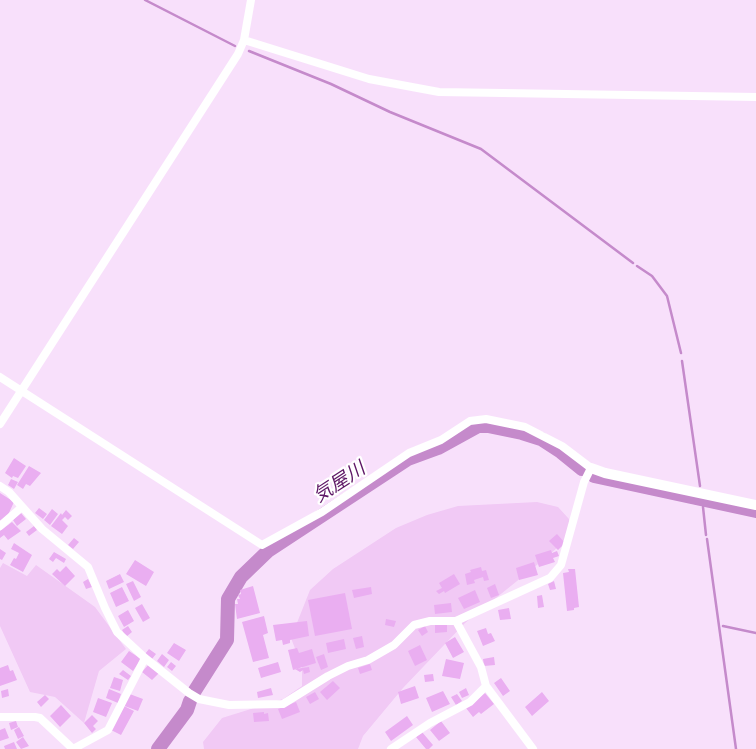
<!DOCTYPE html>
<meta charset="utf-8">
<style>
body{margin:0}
canvas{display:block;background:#f8e0fb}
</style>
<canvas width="756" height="749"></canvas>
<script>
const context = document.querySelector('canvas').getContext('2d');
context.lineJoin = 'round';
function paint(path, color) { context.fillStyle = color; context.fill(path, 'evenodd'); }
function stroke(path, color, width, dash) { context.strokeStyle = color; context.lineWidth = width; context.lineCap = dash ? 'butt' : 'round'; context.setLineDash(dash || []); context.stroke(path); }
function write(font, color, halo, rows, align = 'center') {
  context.font = font + ' Ubuntu,"Noto Sans JP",sans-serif'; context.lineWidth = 4.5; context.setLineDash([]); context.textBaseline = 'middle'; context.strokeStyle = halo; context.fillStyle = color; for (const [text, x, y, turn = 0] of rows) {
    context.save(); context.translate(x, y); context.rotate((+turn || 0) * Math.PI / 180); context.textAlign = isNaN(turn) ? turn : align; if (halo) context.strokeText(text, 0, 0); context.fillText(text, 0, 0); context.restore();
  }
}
const green = new Path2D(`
 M537,502L558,507L569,519V537L548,556L465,623L403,688L363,736L358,749H204L203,742L222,718L283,699L302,686V667L291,638L310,590L333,569L396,528L427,515L458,506Z
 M3,563L27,576L36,565L95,607L126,649L99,671L84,723L55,697L30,692L0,626V568Z`);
const stream = new Path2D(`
 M145,0L235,46
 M249,51L331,84L390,112L481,149L633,263
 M637,266L652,276L667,296L681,353
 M682,361L700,486
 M703,507L706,535
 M707,539L736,749
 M723,626L756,633`);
const river = new Path2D(`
 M594,476L756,511
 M194,692L227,640L228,599L241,577L268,551L408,459L438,448L478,426H488L522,433L541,439L561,452L582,469
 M158,749L187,710L190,701`);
const building = new Path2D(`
 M14,458L26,466L18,478L13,476L12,478L5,473Z
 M29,466L41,473L30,486L26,484L23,489L17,485Z
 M11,479L18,482L14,489L8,485Z
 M0,493L14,502L8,515H7L5,519L0,521Z
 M39,508L47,514L43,519L35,513Z
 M52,509L58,514L50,525L44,520Z
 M66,510L72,516L68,520L65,517L62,520L68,526L62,534L51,526L61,513L62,515Z
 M21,513L26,519L17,526L13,520Z
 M12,522L21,531L8,540L4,535L0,538V531Z
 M34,526L37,530L29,536L26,532Z
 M557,534L565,543L558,550L549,541Z
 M74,538L79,542L73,549L68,545Z
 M14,543L32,555L23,572L10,565L14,558L16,559L19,553L11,549Z
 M0,549L6,553L2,560L0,559Z
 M551,550L552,553L557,551L559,556L553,558L555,562L539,567L535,555Z
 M54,552L66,559L64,563L56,558L53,562L49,559Z
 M135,560L154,572L146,586L126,574Z
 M534,562L538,575L519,580L516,568Z
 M66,566L75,576L65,586L52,574L57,569L60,572Z
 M481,567L482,571L486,570L489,580L484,581L483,577L474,580L475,583L467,585L465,574L471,572L470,570Z
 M568,569H575L579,607L574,608V610L567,611L563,573L569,572Z
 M120,574L124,582L109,589L106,581Z
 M454,574L460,584L445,593L444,591L439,594L436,591L442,588L439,583Z
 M88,579L92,587L86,589L83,582Z
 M133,581L141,597L134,601L126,584Z
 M554,581L556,589L550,590L548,584Z
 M495,584L499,595L491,598L487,588Z
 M253,586L260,613L237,619L235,604H238L237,599H240L238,595L241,594L240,590Z
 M122,587L129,601L116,607L110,593Z
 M371,587L372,594L354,598L352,590Z
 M475,590L480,602L464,609L458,598Z
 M345,593L352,629L315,636L308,600Z
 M542,595L544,607L538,608L537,596Z
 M451,603L452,612L435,614L434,605Z
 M142,604L150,618L143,622L135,608Z
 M509,608L511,619L500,620L498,610Z
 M128,610L134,621L124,627L118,616Z
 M264,616L268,633L263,635L269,658L253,662L242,622Z
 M386,619L396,621L394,627L385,625Z
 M307,621L309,636L290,640V643L283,645L282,640L276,641L273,625Z
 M447,624V632L435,633V625Z
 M128,626L132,632L126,637L122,630Z
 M425,626L428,632L422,636L418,630Z
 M486,628L488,634L491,633L495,641L483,646L477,631Z
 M362,636L364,647L356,649L353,638Z
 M455,637L464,652L453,658L445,643Z
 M344,639L346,649L328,653L326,643Z
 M174,643L186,650L179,661L167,653Z
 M420,645L427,660L415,666L408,651Z
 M297,648L299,653L312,649L316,663L293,670L288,650Z
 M149,649L156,654L152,659L145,654Z
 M129,651L141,659L133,671L121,662Z
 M162,654L169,660L164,667L157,661Z
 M324,654L328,667L321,670L316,657Z
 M494,657L495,665L484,666L483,659Z
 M446,659L464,663L460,679L442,676Z
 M171,662L176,666L172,671L167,667Z
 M278,662L281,672L261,678L258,668Z
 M149,664L159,673L152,680L142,672Z
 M370,664L372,670L360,674L358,668Z
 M8,665L10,671L13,670L17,680L0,686V668Z
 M309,667L310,672L304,674L303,670L300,672L295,669Z
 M123,670L131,676L128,680L119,674Z
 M433,674L434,681L425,682L424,675Z
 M114,677L123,680L120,691L110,688Z
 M501,678L510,691L503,696L494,683Z
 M333,681L340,688L327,700L320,692Z
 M415,686L419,698L401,704L398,692Z
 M271,688L273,695L258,698L257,692Z
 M466,688L469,695L462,698L459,692Z
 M8,689L9,696L2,698L1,691Z
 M109,689L121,694L118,703L106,698Z
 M443,691L450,704L432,712L426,698Z
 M315,692L319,699L310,704L306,697Z
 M542,692L549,701L532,716L525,707Z
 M127,693L143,699L138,711L122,705Z
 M485,693L494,704L481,714L479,712L473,717L466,708Z
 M457,694L462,701L456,705L451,697Z
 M45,695L49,699L41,707L37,702Z
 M98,698L112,703L106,717L93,712Z
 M296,702L300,712L282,719L278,709Z
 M61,705L71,716L60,727L50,716Z
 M124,706L134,711L121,735L111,730Z
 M264,712V714L268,713L269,721L254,722L253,713Z
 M92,715L98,721L93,726L96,729L92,733L84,723Z
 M407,716L413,725L391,741L385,732Z
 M16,721L18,727L11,730L9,723Z
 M441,721L450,733L439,741L430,730Z
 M19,727L24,736L18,739L14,730Z
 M5,728L9,738L0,741V730Z
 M422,732L433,745L429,749H426L416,737Z
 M23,737L29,746L21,749L16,742Z
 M14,742L17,749H5L4,746Z`);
const minor = new Path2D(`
 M244,40L251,0
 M0,377L262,545L322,512L409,453L441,440L470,421L486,419L525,427L562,446L591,468L584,482L561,565L550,578L456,621H430L414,625L394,645L368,660L348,666L328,676L283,704L229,705L199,699L189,693L145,658L117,632L105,608L88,567L42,529L9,492L0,486
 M0,424L238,54L244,40L369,79L439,92L756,97
 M0,526L22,507
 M456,621L481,667L486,686L533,749
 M0,717H35L40,718L73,749L108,730L145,658
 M391,749L430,723L470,702L486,686`);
const tertiary = new Path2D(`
 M591,468L605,473L756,505`);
const waterNames = [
 ["気屋川",339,482,-33]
];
paint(green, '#f1c9f5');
stroke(stream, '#c58acb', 2.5);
stroke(river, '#c58acb', 14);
paint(building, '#eaaef1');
stroke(minor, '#fff', 8);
stroke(tertiary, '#fff', 10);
write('italic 19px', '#5d1665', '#fff', waterNames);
</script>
